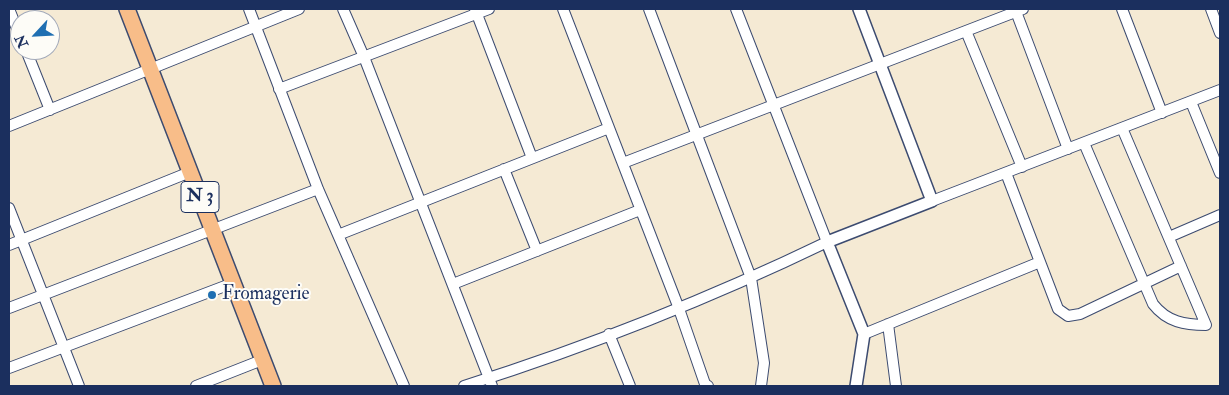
<!DOCTYPE html>
<style>
body{margin:0}
#map{position:relative;width:1229px;height:395px;overflow:hidden;background:#f5ead4;font-family:"IM FELL Double Pica",serif}
canvas{display:block}
.frame{position:absolute;inset:0;border:10px solid #1b2f5e;pointer-events:none}
.north{position:absolute;left:10px;top:10px;width:50px;height:50px;box-sizing:border-box;background:#fdfcf7;border:1px solid #a3aaba;border-radius:50%;rotate:245deg;font-size:14px;font-weight:700;line-height:20px;text-align:center;color:#1b2f5e}
.north::after{content:'';display:block;margin:auto;width:18px;height:22px;background:#1f6fb2;clip-path:polygon(50% 0,100% 100%,50% 72%,0 100%)}
</style>
<div id="map">
<canvas width="1229" height="395"></canvas>
<div class="frame"></div>
<div class="north">N</div>
</div>
<script>
const context = document.querySelector('canvas').getContext('2d');
context.lineJoin = 'round';
function stroke(path, color, width, dash) { context.strokeStyle = color; context.lineWidth = width; context.lineCap = dash ? 'butt' : 'round'; context.setLineDash(dash || []); context.stroke(path); }
function write(font, color, halo, rows, align = 'center') {
  context.font = font + ' "IM FELL Double Pica",serif'; context.lineWidth = 4; context.setLineDash([]); context.textBaseline = 'middle'; context.strokeStyle = halo; context.fillStyle = color; for (const [text, x, y, turn = 0] of rows) {
    context.save(); context.translate(x, y); context.rotate((+turn || 0) * Math.PI / 180); context.textAlign = isNaN(turn) ? turn : align; if (halo) context.strokeText(text, 0, 0); context.fillText(text, 0, 0); context.restore();
  }
}
const minor = new Path2D(`
 M9,9L20,36
 M249,9L318,189L404,386
 M343,9L364,57L492,386
 M475,9L532,158
 M563,9L678,306L705,384L708,386
 M649,9L751,278L764,363L761,386
 M1015,9L1068,149
 M1122,9L1162,113
 M1211,9L1220,33
 M966,31L1022,167
 M26,50L50,110
 M279,89L489,9
 M1191,102L1220,173
 M9,126L299,9
 M1084,143L1153,304C1167,322 1185,325 1206,325L1122,128
 M623,163L1023,9
 M504,169L537,251
 M1006,173L1058,309L1068,316L1080,314L1181,266
 M932,201L1220,90
 M9,208L79,386
 M338,235L609,128
 M1169,237L1220,215
 M9,245L190,172
 M453,284L640,210
 M9,308L318,189
 M888,324L896,386
 M609,334L630,386
 M864,334L1040,262
 M9,368L233,283
 M196,386L262,360
 M464,386C587,347 711,298 827,242L736,9`);
const tertiary = new Path2D(`
 M856,386L864,334L827,242L932,201L859,9`);
const primary = new Path2D(`
 M127,9L273,386`);
const markers = [
 [212,295,5,"#1f6fb2"]
];
const shields = [
 [200,197,38]
];
const shieldNames = [
 ["N 3",200,197]
];
const poiNames = [
 ["Fromagerie",222,295]
];
stroke(minor, '#3c4b70', 12);
stroke(tertiary, '#3c4b70', 14);
stroke(primary, '#3c4b70', 18);
stroke(minor, '#fff', 10);
stroke(tertiary, '#fff', 11);
stroke(primary, '#f8bd89', 15);
for (const [x, y, r, color] of markers) { const dot = new Path2D(); dot.arc(x, y, r, 0, 2 * Math.PI); context.fillStyle = color; context.fill(dot); stroke(dot, '#fdfcf7', 2); }
for (const [x, y, w] of shields) { const box = new Path2D(); box.roundRect(x - w / 2, y - 15.5, w, 31, 4); context.fillStyle = '#fdfcf7'; context.fill(box); stroke(box, '#1b2f5e', 1); }
write('bold 18px', '#1b2f5e', null, shieldNames);
write('19px', '#1b2f5e', '#fdfcf7', poiNames, 'left');
</script>
